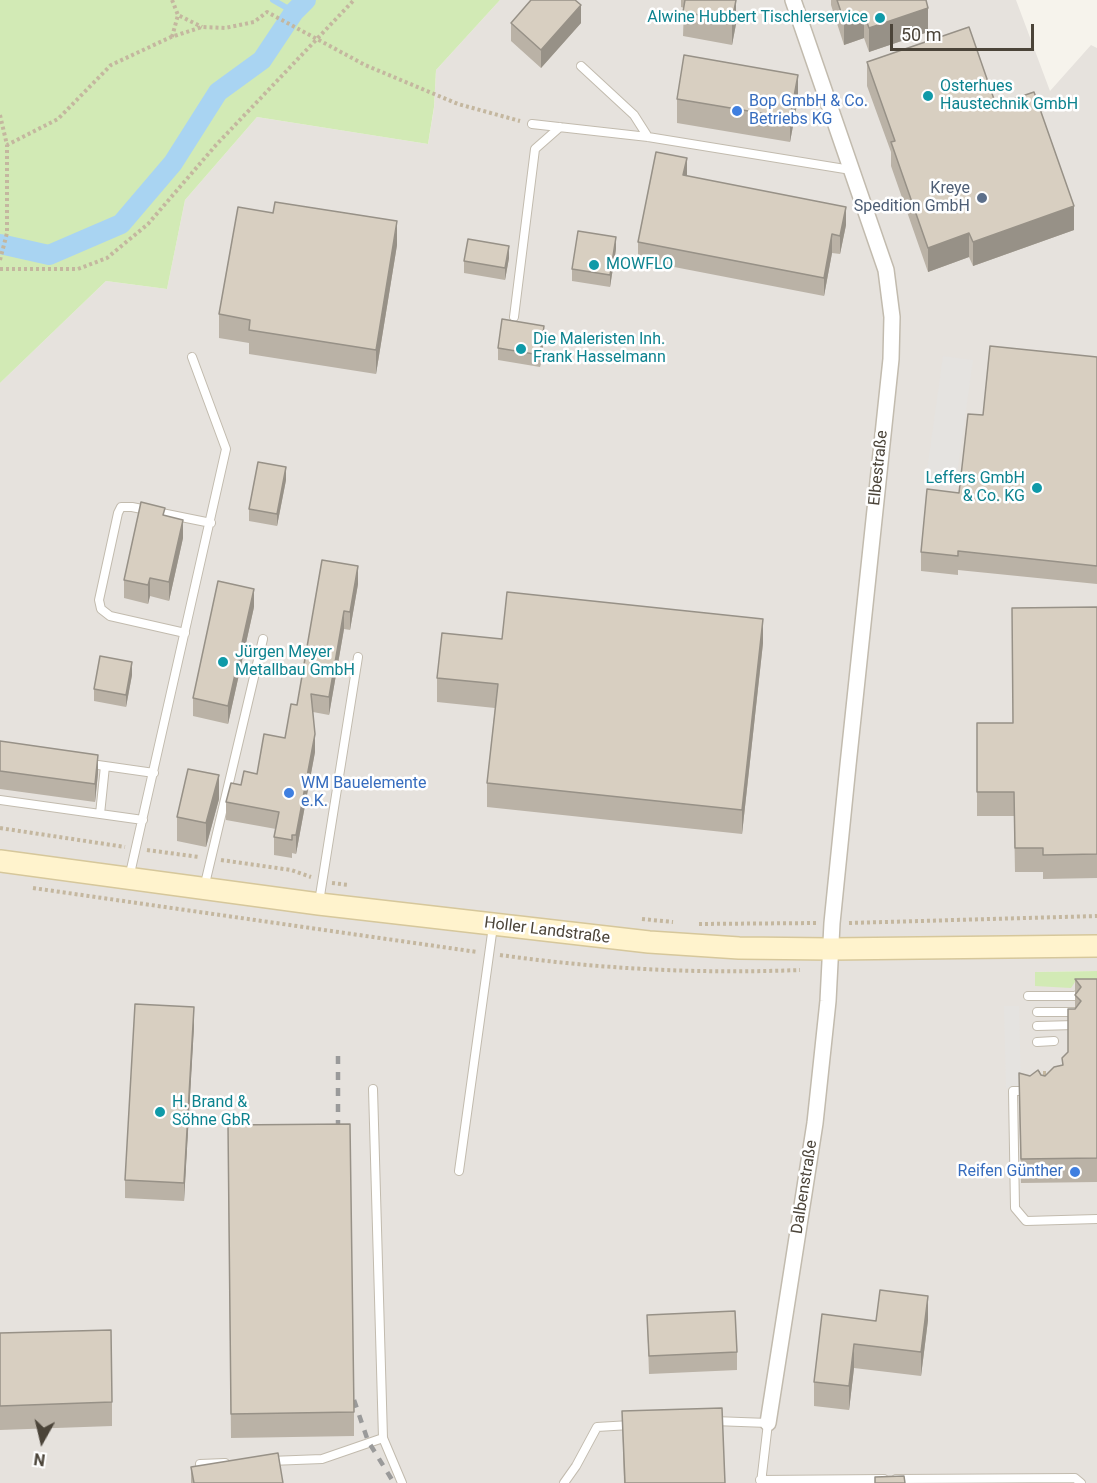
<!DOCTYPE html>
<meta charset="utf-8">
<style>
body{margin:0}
#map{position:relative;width:1097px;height:1483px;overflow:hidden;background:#f6f3ec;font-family:Roboto,sans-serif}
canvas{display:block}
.north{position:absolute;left:12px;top:1411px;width:60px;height:60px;-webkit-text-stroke:4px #fff;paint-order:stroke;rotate:188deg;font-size:16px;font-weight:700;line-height:24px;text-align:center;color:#4b4439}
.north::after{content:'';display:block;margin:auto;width:21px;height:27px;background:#4b4439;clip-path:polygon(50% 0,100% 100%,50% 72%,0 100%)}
.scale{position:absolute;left:890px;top:24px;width:144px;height:27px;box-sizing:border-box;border:3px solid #4b4439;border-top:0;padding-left:8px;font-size:18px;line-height:21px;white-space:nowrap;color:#4b4439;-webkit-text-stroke:4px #fff;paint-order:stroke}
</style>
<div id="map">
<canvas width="1097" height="1483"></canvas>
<div class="north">N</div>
<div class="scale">50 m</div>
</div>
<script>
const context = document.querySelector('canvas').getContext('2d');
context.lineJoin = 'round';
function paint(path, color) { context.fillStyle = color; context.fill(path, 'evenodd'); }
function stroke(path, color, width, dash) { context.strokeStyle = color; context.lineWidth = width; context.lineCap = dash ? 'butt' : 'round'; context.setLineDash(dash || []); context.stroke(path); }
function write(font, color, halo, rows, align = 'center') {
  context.font = font + ' Roboto,sans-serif'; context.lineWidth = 5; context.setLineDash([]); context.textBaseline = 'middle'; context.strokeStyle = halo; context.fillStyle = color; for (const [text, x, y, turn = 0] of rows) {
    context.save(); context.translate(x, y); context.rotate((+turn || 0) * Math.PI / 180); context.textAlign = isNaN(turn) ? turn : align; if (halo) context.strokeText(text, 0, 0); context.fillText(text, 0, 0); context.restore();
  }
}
const industrial = new Path2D(`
 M500,0H1016L1050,91L1091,45L1097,48V971L1035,972L1075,982H1097V1483H0V383L106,281L167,289L185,200L257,117L428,144L434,108L436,70Z`);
const green = new Path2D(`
 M0,0H500L436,70L434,107L428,144L257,117L185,200L167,289L106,281L0,383Z
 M1097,971V982H1075L1071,988L1035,986V972Z`);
const parking = new Path2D(`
 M943,356L973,360L955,489L925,485Z
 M1004,1006H1019L1021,1088H1006Z`);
const stream = new Path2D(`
 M273,0L294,12`);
const canal = new Path2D(`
 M0,244L49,255L121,224L173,163L218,92L262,60L294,12L306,0`);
const path = new Path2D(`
 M172,0L178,15L202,27
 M172,37L178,15
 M0,115L7,145L58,119L111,65L171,37L202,27L225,28L254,22L267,12L365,65L458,104L520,121
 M0,260L7,233V145
 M0,269H78L107,258L148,224L216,145L354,0
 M0,828L125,847
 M147,850L199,857
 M221,860L291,870L311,877
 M332,883L349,885
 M33,888L477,952
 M642,919L673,922
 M849,923L1097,916
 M699,924L817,923
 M500,955C599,969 699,974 800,970
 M1037,1073H1053`);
const lane = new Path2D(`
 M581,66L634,115L648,137
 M532,124L648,137L851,170
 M514,317L535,149L560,127
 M185,633L110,616L101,609L99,600L118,513L121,507H132L211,523
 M91,764L154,773
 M0,800L143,820
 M100,814L105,766
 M129,878L226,449L192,357
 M204,888L263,639
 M319,902L358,657
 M1028,996H1075L1082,992H1097
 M1037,1012H1075
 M1037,1026L1075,1025
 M1037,1042L1054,1041
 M1027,1086L1022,1091H1013L1015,1208L1026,1221L1097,1219
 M373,1089L383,1438L402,1483
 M459,1171L493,926
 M714,1421L768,1423L761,1483
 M270,1461L322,1459L383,1438
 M200,1464L225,1463
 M896,1479L1075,1478L1081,1483
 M760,1480L884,1479
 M564,1483L576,1466L597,1427L630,1425`);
const street = new Path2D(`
 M768,1423L815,1123L828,1001L832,923L848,765L891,359L892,317L886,270L793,0`);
const secondary = new Path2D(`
 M0,861L319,904L649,942L739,948L831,949L1097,946`);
const rail = new Path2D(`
 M338,1056V1140
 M354,1400L368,1441L394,1483`);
const wall = new Path2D(`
 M681,0H736V24L732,45L683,36L684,8L681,7Z
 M831,0H926L928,32L869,52L864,38L844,45L831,5Z
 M511,23H581L541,68L511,41Z
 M867,62L996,105L1074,230L973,266L969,257L928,272L891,166V152L867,86Z
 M677,99H798L790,142L677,123Z
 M687,176L846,225L840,254L832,253L824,296L638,260V242Z
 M397,245L376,374L249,354V343L219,338V314Z
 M616,249L610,287L572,281V269Z
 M509,258L505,280L464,273V261Z
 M544,338L540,367L498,360V348Z
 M1097,357V584L958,570V575L921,571V552L959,493L983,415Z
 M286,480L277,526L249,521V509Z
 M165,516L183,538L169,601L150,596L148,604L124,598V580Z
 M322,560L358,584L350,630L344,629L329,715L313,712L315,752L296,854L292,853V858L274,855V837L276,829L226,820V802L241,785L257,774L285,738L297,705Z
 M254,607L228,724L193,716V698Z
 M1097,607V878L1043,879V872H1015L1014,816H977V747L1013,723Z
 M502,639L763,643L742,834L487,807V783L495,708L437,702V678Z
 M132,675L126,707L94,701V689Z
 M0,741L98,773L95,802L0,789Z
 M219,799L206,847L177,841V817Z
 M1075,979H1097V1182L1021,1183L1019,1097L1030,1076L1041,1075L1045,1076L1062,1065V1058L1068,1052L1075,1009Z
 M194,1026L184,1201L125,1198V1180Z
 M228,1149L354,1412V1436L231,1438Z
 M647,1315L737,1352V1370L649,1374Z
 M928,1320L921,1376L854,1368L849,1410L814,1406V1382L876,1321Z
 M0,1333L112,1402V1426L0,1430Z
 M622,1411L725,1483H624Z
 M191,1467L283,1483H191Z`);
const shadedWall = new Path2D(`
 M736,0V24L732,45V21Z
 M581,5V23L541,68V50Z
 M928,8V32L869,52V28Z
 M864,14V38L844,45V21Z
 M798,75V99L790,142V118Z
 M687,158V176L683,175Z
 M1074,206V230L973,266V242Z
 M846,207V225L840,254V236Z
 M397,221V245L376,374V350Z
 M969,233V257L928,272V248Z
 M832,234V253L824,296V278Z
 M616,237V249L610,287V275Z
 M509,246V258L505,280V268Z
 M544,326V338L540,367V355Z
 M286,467V480L277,526V514Z
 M183,520V538L169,601V582Z
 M358,566V584L350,630V612Z
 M150,578V596L148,604V585Z
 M254,589V607L228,724V706Z
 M344,611V629L329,715V697Z
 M763,619V643L742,834V810Z
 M132,662V675L126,707V695Z
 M315,734V752L296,854V835Z
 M98,755V773L95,802V784Z
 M219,775V799L206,847V823Z
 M194,1007V1026L184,1201V1183Z
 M928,1296V1320L921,1376V1352Z
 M854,1344V1368L849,1410V1386Z`);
const building = new Path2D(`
 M531,0H575L581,5L541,50L511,23Z
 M685,0H736L732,21L683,12Z
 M837,0H926L928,8L869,28L864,14L844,21Z
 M969,27L996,105L1034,92L1074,206L973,242L969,233L928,248L891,142L895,141L867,62Z
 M684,55L798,75L790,118L677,99Z
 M656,152L687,158L683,175L846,207L840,236L832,234L824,278L638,242Z
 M275,202L397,221L376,350L249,330L250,320L219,314L238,207L273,213Z
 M578,231L616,237L610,275L572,269Z
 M468,239L509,246L505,268L464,261Z
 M502,319L544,326L540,355L498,348Z
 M990,346L1097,357V566L958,551V556L921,552L927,489L959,493L968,414L983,415Z
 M258,462L286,467L277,514L249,509Z
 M141,502L165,508L163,515L183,520L169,582L150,578L148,585L124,580Z
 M322,560L358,566L350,612L344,611L329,697L311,694L315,734L296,835H292V840L274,837L279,812L226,802L231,783L241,785L244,771L257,774L264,734L285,738L291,704L297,705Z
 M218,581L254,589L228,706L193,698Z
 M507,592L763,619L742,810L487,783L498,684L437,678L442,633L502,639Z
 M1097,607V854L1043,855V848H1015L1014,792H977V723H1013L1012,608Z
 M100,656L132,662L126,695L94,689Z
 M0,741L98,755L95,784L0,771Z
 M188,769L219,775L206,823L177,817Z
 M1075,979H1097V1158L1021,1159L1019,1073L1030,1076L1038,1070L1041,1075L1045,1076L1054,1067L1063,1065L1062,1058L1068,1052V1009H1075L1081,1001L1075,995L1081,987Z
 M135,1004L194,1007L184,1183L125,1180Z
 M350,1124L354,1412L231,1414L228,1125Z
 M880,1290L928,1296L921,1352L854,1344L849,1386L814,1382L822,1314L876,1321Z
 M735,1311L737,1352L649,1356L647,1315Z
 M111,1330L112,1402L0,1406V1333Z
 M722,1408L725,1483H625L622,1411Z
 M278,1453L283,1483H194L191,1467Z
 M904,1476L905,1483H875V1477Z`);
const markers = [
 [880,18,6,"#0f9aa8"],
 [928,96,6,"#0f9aa8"],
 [737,111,6,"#3f7fe0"],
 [982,198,6,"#5c6f8a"],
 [594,265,6,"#0f9aa8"],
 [521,349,6,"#0f9aa8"],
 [1037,488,6,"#0f9aa8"],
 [223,662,6,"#0f9aa8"],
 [289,793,6,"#3f7fe0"],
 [160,1112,6,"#0f9aa8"],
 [1075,1172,6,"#3f7fe0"]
];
const cultureNames = [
 ["Alwine Hubbert Tischlerservice",868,18,"right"],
 ["Osterhues",940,87],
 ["Haustechnik GmbH",940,105],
 ["MOWFLO",606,265],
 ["Die Maleristen Inh.",533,340],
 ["Frank Hasselmann",533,358],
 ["Leffers GmbH",1025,479,"right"],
 ["& Co. KG",1025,497,"right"],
 ["Jürgen Meyer",235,653],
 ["Metallbau GmbH",235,671],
 ["H. Brand &",172,1103],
 ["Söhne GbR",172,1121]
];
const shopNames = [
 ["Bop GmbH & Co.",749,102],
 ["Betriebs KG",749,120],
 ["WM Bauelemente",301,784],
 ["e.K.",301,802],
 ["Reifen Günther",1063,1172,"right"]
];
const serviceNames = [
 ["Kreye",970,189],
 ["Spedition GmbH",970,207]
];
const streetNames = [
 ["Elbestraße",879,468,-84],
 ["Holler Landstraße",547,931,7],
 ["Dalbenstraße",805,1187,-81]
];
paint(industrial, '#e6e2dd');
paint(green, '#d2eab5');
paint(parking, '#e5e3e0');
stroke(stream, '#a9d4f2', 6);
stroke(canal, '#a9d4f2', 20);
stroke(lane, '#c2bbae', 10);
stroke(street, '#c2bbae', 18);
stroke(secondary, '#d6c79b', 24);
stroke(path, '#c4b79f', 4, [3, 3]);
stroke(lane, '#fff', 8);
stroke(street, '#fff', 15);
stroke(secondary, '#fff3cd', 21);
stroke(rail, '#9a9a9a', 4.5, [8, 8]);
paint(wall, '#bab2a6');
paint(shadedWall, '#979187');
paint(building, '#d8cfc1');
stroke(building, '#979187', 1.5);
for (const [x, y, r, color] of markers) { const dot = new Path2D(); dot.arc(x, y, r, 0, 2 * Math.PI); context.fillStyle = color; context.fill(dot); stroke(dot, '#fff', 2); }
write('16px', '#0d838f', '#fff', cultureNames, 'left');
write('16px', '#366cbe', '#fff', shopNames, 'left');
write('16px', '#4e5e75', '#fff', serviceNames, 'right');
write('16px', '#4b4439', '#fff', streetNames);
</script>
